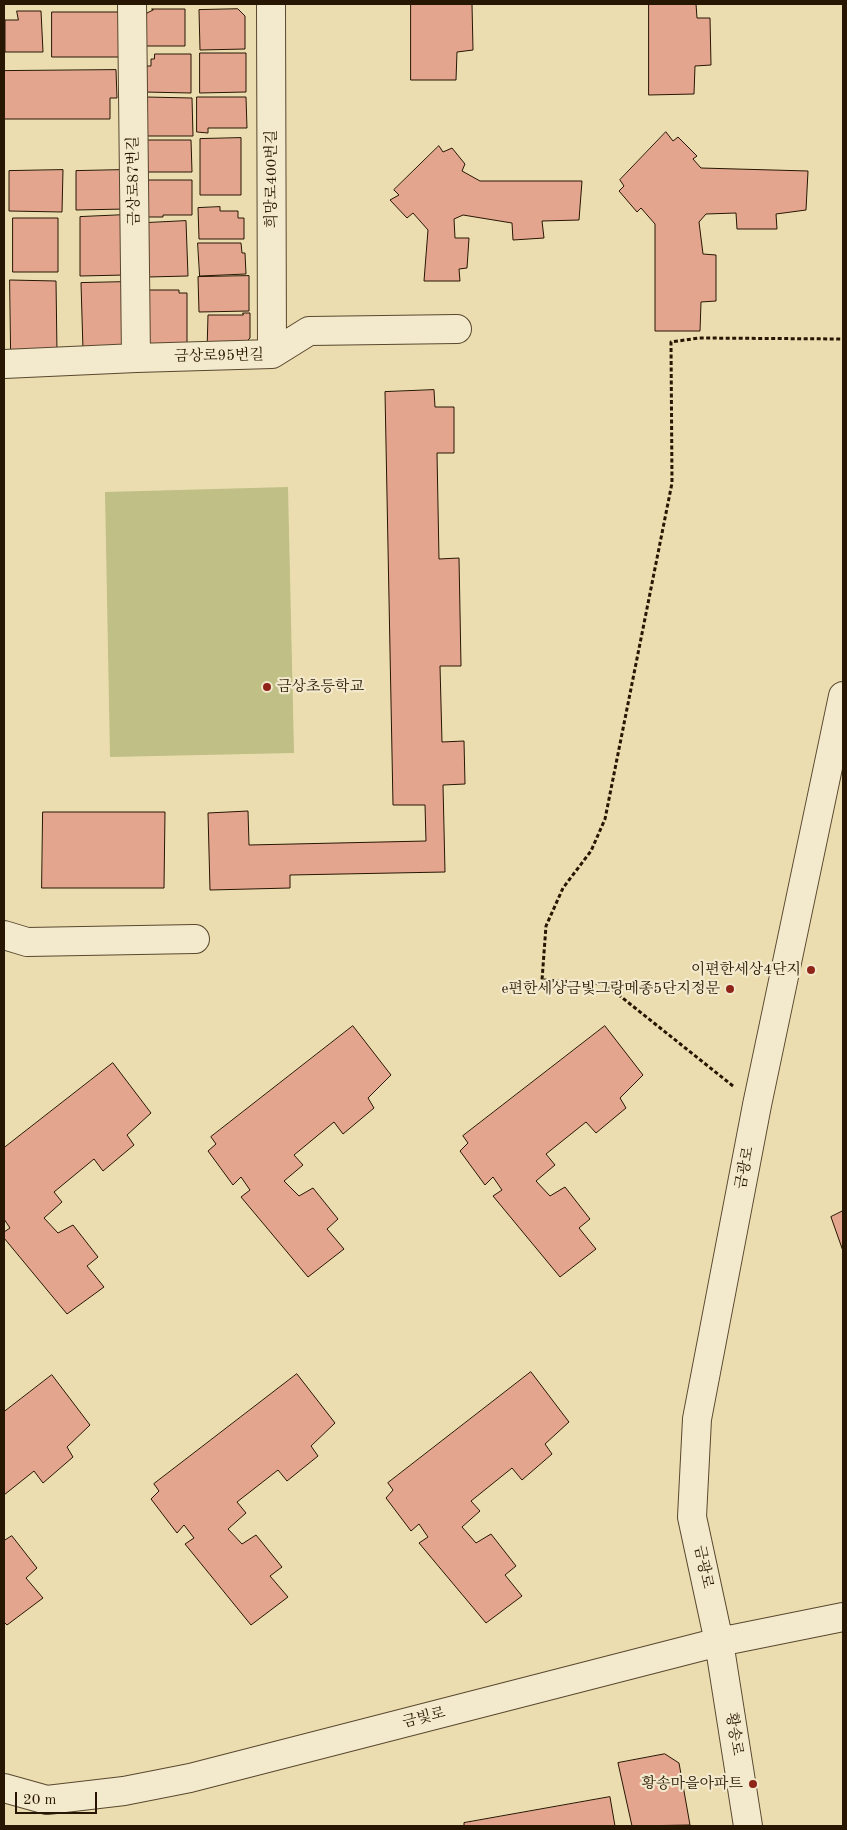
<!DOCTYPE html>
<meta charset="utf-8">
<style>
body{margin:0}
#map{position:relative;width:847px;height:1830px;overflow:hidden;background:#ecddb0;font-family:"Old Standard TT",serif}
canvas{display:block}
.frame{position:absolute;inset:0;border:5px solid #271602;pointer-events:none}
.scale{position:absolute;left:15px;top:1792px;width:82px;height:22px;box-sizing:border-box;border:2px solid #271602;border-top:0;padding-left:6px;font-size:15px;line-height:18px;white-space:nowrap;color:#271602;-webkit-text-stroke:4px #f3e9cc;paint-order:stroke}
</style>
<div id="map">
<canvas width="847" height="1830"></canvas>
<div class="frame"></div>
<div class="scale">20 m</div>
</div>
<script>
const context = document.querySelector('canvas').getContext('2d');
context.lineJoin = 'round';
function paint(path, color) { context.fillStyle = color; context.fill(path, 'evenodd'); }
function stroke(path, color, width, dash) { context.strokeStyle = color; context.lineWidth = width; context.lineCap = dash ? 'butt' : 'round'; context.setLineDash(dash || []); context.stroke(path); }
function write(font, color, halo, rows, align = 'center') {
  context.font = font + ' "Old Standard TT","Noto Serif KR",serif'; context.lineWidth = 4.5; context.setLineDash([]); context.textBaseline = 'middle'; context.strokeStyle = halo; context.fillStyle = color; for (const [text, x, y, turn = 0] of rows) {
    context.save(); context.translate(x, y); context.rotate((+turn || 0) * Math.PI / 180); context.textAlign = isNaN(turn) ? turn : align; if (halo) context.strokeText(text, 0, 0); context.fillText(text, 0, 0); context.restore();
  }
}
const green = new Path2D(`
 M288,487L294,753L110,757L105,492Z`);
const building = new Path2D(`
 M411,4H472L473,50L457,52L456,80H411Z
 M649,4H696L697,18H710L711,65L695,66L694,94L649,95Z
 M152,9H185V46H144L143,19L147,13L153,10Z
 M238,9L245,16V49L200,50L199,10Z
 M17,11H41L43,52H5V20H18Z
 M52,12H120L119,57H52Z
 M200,53H246V92L200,93Z
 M155,54H191V93L144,92V66H151V59H154Z
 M116,70L117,98H110V119H4V71Z
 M146,97L192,98L193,136H146Z
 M197,97H246L247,128H208V133L197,132Z
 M666,132L673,141L678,137L697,156L693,159L701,168L808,171L806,210L776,214L777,229H737L736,213L706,214L699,222L703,254L716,255V301L701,302L700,331H655V224L641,208L637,212L619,191L624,186L620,180Z
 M241,138V195H200V139Z
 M144,140H191L192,172H144Z
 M439,146L443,152L452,148L465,164L462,171L480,181H582L579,220L542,221L544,238L513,240L512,223L463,215L454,219L455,238H469L467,268L459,269L460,281H424L428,230L413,213L407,218L390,200L399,195L394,190Z
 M63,170L62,212L9,211V171Z
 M123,170L126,209L76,210V171Z
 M145,180H192V215H163V217H145Z
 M220,207V211H238V218H244V239H199L198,208Z
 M125,215V275L80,276V217Z
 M13,218H58V272H13Z
 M186,221L188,276L148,277L146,223Z
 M198,243H241L242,253H245L246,274L200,276Z
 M249,276V311L199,312L198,277Z
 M10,280L56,281L57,352H11Z
 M126,282L127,343L119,349L83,350L81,283Z
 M148,290H179V293H187V348L155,350L148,343Z
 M243,313H250V338L235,353L207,352L208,315H243Z
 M434,390L435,407H454V453H437L439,559L459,558L461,666H440L442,742L464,741L465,784L443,785L445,872L290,875V888L210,890L208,813L248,811L249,845L426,841L425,805H393L385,392Z
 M43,812H165L164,888H42Z
 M353,1026L391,1075L368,1098L374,1108L343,1134L334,1122L294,1155L303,1165L284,1181L299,1196L313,1188L338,1219L327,1229L344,1249L308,1277L241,1197L250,1190L241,1177L233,1185L208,1151L216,1144L211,1137Z
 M605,1026L643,1075L620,1098L626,1108L596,1133L586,1122L546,1154L555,1165L536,1181L550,1196L565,1187L590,1219L579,1228L596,1249L560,1277L493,1196L502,1190L493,1177L485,1185L460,1151L468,1143L463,1136Z
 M113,1063L151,1113L127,1135L134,1145L103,1171L94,1159L54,1192L62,1202L44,1218L58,1233L73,1225L98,1257L87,1266L104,1287L67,1314L4,1238V1232L10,1228L4,1219V1148Z
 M843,1211V1251L831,1217Z
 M531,1372L569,1422L545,1444L552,1454L522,1480L512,1468L471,1501L480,1511L462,1527L476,1543L491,1534L516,1566L505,1575L522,1596L486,1623L419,1543L428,1537L419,1524L411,1531L386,1498L393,1490L388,1483Z
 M297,1374L335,1423L311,1446L318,1456L287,1481L278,1470L237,1502L246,1513L228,1529L242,1544L256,1535L282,1567L270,1576L288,1597L251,1625L185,1544L194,1538L184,1525L177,1533L151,1499L159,1491L154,1484Z
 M52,1375L90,1425L67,1447L73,1457L43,1483L34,1471L4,1495V1412Z
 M12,1536L37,1568L26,1578L43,1598L7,1625L4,1622V1541Z
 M665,1754L679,1763L690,1825L632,1826L618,1763Z
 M610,1797L615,1826H464V1823Z`);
const path = new Path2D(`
 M733,1086L605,984L542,980L546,926L563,888L591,851L605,819L672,483L671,342L699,338L843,339`);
const minor = new Path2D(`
 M132,4L136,358
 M271,4L272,354
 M4,364L136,358L272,354L309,331L457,329
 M4,935L27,942L195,939
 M4,1788L47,1800L124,1791L190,1778L719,1642L843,1617
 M748,1826L719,1642L692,1517L697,1419L757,1105L843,696`);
const markers = [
 [267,687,5,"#8f2418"],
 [811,970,5,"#8f2418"],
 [730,989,5,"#8f2418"],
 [753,1784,5,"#8f2418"]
];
const streetNames = [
 ["희망로400번길",272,179,-90],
 ["금상로87번길",134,181,-91],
 ["금상로95번길",219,356,-1],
 ["금광로",745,1168,-79],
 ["금광로",703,1567,78],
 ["금빛로",424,1718,-14],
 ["황송로",734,1734,81]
];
const poiNames = [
 ["금상초등학교",277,687,"left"],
 ["이편한세상4단지",801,970],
 ["e편한세상금빛그랑메종5단지정문",720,989],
 ["황송마을아파트",743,1784]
];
paint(green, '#bfbf86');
paint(building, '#e4a58f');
stroke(building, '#271602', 1);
stroke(minor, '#58482e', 30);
stroke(path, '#271602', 3, [4, 2.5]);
stroke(minor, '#f3e9cc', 28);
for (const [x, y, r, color] of markers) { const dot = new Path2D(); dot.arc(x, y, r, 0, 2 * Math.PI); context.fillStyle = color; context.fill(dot); stroke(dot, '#f3e9cc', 2); }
write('15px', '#271602', '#f3e9cc', streetNames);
write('15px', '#271602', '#f3e9cc', poiNames, 'right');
</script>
